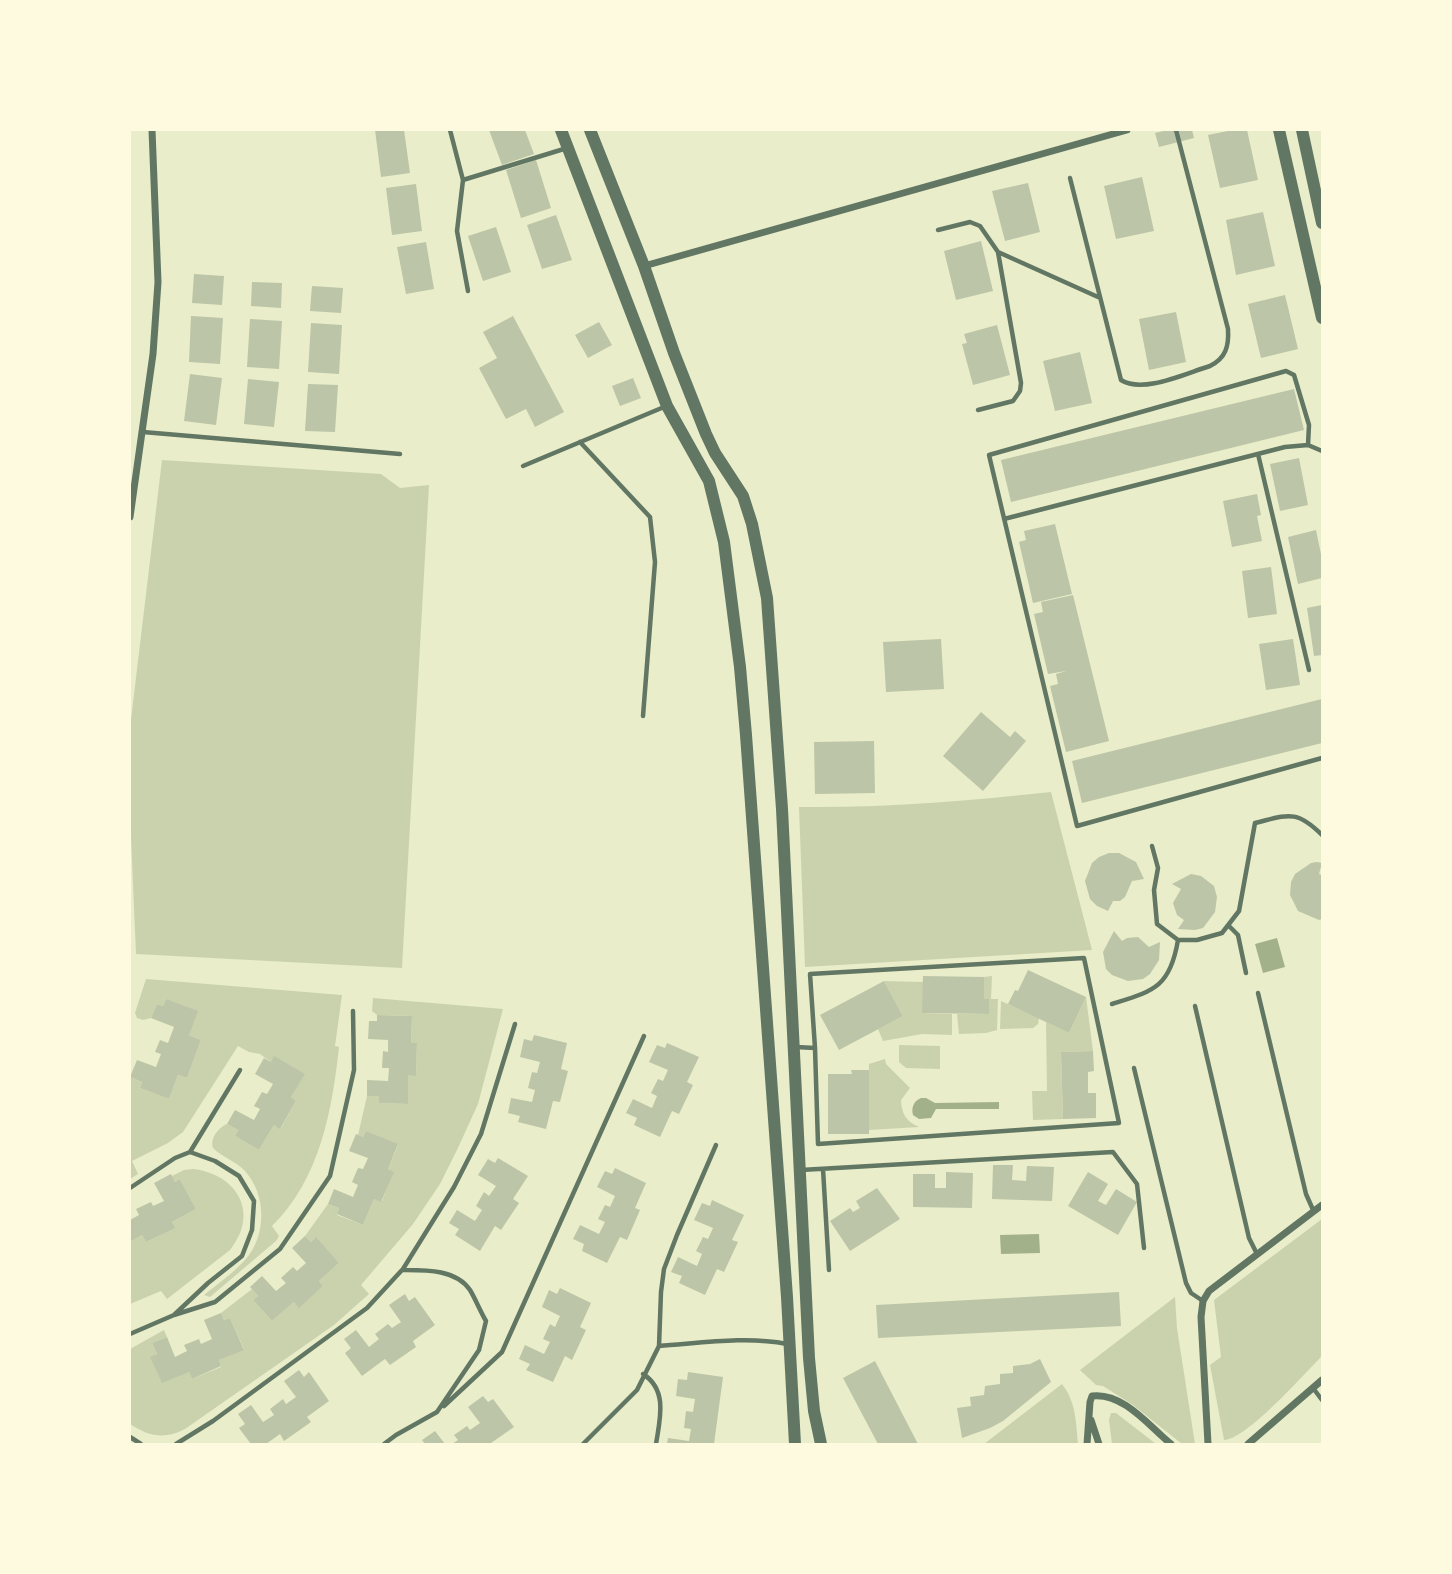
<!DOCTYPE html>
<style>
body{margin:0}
#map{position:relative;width:1452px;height:1574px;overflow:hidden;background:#e9edc9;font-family:Raleway,sans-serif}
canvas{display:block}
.frame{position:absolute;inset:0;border:131px solid #fefae0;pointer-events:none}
</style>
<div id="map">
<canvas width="1452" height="1574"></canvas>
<div class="frame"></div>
</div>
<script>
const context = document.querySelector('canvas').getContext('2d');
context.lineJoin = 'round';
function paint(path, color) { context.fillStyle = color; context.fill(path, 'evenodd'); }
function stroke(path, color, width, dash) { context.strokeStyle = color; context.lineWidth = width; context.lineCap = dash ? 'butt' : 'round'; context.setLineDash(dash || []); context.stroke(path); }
const green = new Path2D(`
 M162,460L381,474L400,488L429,485L402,968L136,954L130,814V728Z
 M1051,792L1092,950L805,967L799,807C884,808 967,801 1051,792Z
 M992,976L991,999H998L997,1030L986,1033L959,1034L957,1014H989L984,999V977Z
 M146,979L342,995L335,1046L339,1047C332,1111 320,1179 272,1226L279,1236L276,1241L210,1297L204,1295C218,1284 233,1273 245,1260C267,1236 267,1194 244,1170C235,1161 222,1157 213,1148C210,1138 218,1128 227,1124L238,1130L235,1136L259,1150L274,1125L281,1128L296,1101L291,1097L304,1074L271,1062L260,1054L249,1052L238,1046L183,1132L168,1143L132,1161L138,1174L130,1179V1077L142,1082L140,1088L169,1099L178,1075L187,1078L201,1040L189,1035L166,999L163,1006L157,1004L151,1018L143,1020L137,1018L135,1013Z
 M884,981L923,982V1013L952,1014V1035L922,1034L883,1041L878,1029L903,1016Z
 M1086,997L1093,1051L1061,1052L1063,1119L1033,1120L1032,1091H1047L1046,1022L1069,1033Z
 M373,998L503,1009L478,1104L457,1150L440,1184L413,1224L361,1285L369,1294L334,1325L185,1429C164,1440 148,1436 130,1424V1349L164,1330L167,1337L152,1343L157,1354L151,1358L161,1380L189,1372L192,1379L221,1367L219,1360L244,1349L230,1318L224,1320L221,1313L252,1289L258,1296L253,1300L272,1321L294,1302L299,1307L323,1286L319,1281L339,1263L315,1238L311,1242L305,1236L328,1204L339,1208L337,1215L363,1225L374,1199L382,1201L393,1172L388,1169L398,1145L366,1131L363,1137L358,1135L367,1096H379V1103L408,1104V1075H416L417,1044L411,1043L412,1016L377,1015L372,1011Z
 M1001,1001L1039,1018L1038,1024L1033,1028L1000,1029Z
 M899,1045L940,1046V1069L906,1068L899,1062Z
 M885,1059L886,1064L910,1088L901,1100C902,1115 906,1121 919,1127L869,1130V1064Z
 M193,1169C237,1174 260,1213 230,1250L167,1299L161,1291L130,1304V1242L142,1235L146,1242L174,1228L172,1222L196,1209L180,1179L175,1182L172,1176L184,1170Z
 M1322,1219V1356C1304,1374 1246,1440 1224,1440L1210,1365L1221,1357L1214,1300Z
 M1175,1297L1177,1328L1195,1444H1182L1133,1405L1103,1386L1096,1385L1080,1370Z
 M1062,1384C1076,1402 1076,1422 1078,1444H984Z
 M1111,1413H1116L1156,1444H1112L1109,1420Z`);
const water = new Path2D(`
 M1277,938L1285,967L1263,973L1255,944Z
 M921,1098H926L935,1103L999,1102V1109H936L931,1118L919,1119L913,1115C911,1107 914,1101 921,1098Z
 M1039,1234L1040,1253L1001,1254L1000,1235Z`);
const building = new Path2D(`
 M375,130H404L410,173L381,177Z
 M489,130H525L534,154L502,165Z
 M1168,130H1192L1194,138L1159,147L1155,133Z
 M1233,130H1247L1258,180L1220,188L1208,135Z
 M536,160L551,208L521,218L506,170Z
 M1142,177L1154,231L1116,239L1104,186Z
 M1028,183L1040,232L1005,241L992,191Z
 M416,184L422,231L392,235L386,188Z
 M1263,212L1275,266L1236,275L1226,220Z
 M556,215L572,260L542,269L527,225Z
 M496,227L511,272L483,281L468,236Z
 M981,241L993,291L956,300L944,251Z
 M426,242L434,289L406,294L397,247Z
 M194,274L224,276L222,305L192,303Z
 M252,282L282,283L281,308L251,306Z
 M312,286L343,288L341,313L310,311Z
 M1285,295L1298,349L1261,358L1248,304Z
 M1176,312L1186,362L1149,370L1139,319Z
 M191,316L223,318L220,364L189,362Z
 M513,316L564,412L535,427L526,409L506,419L479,368L497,358L483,332Z
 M250,319L282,321L279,369L247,367Z
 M599,322L612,345L588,358L575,335Z
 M311,323L342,325L339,374L308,372Z
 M997,325L1010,375L973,385L962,344L967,343L964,334Z
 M1080,352L1092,403L1055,411L1043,361Z
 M190,374L222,378L216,425L184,421Z
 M633,378L641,398L620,406L612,386Z
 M248,379L279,382L274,427L244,424Z
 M308,384L338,385L335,432L305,431Z
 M1294,389L1304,430L1011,502L1001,460Z
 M1299,458L1308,505L1280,511L1270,464Z
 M1257,494L1261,515L1257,516L1262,541L1232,547L1223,501Z
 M1055,524L1072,594L1033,603L1019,542L1026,540L1024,531Z
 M1316,530L1322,559V578L1298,584L1288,537Z
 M1271,567L1277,614L1248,618L1242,571Z
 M1073,595L1109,741L1066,752L1050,686L1058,684L1056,674L1066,671L1048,674L1034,614L1043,612L1041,602Z
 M1322,605V655L1314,656L1307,608Z
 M941,639L944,689L886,692L883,642Z
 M1293,639L1300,685L1266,690L1259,644Z
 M1322,699V743L1082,803L1072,761Z
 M981,712L1010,737L1015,731L1026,741L983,791L943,756Z
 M874,741L875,793L815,794L814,742Z
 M1109,853H1119L1136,862L1144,879L1132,881L1125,897L1120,901H1113L1108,911L1097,906L1090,899L1085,881L1092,863L1099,857Z
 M1317,862L1322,863L1319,874L1322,875V919L1319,920L1298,911L1290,895L1291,882L1295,874L1311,863Z
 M1191,874L1201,876L1214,886L1217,897L1215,912L1203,928L1195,930L1178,929L1184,920L1177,915L1173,903L1181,889L1172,884Z
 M1114,931L1122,941L1127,938L1138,937L1149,947L1160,942L1159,960L1150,974L1143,979L1128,981L1112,975L1106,969L1103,952Z
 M1028,970L1086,997L1069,1033L1008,1004L1015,990L1018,991Z
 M923,976L984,977V999H989V1014L922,1013Z
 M884,981L903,1016L839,1050L820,1015Z
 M166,999L198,1011L189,1035L201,1040L187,1078L178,1075L169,1099L140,1088L142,1082L130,1077L137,1060L156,1067L161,1054L155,1052L160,1040L168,1043L174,1027L151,1018L157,1004L163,1006Z
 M377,1015L412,1016L411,1043H417L416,1076L408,1075V1104L379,1103V1096H367V1080L388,1081L389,1068H382L383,1051L388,1052V1040L368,1039L369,1021H377Z
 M534,1035L567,1043L561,1069L568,1071L560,1102L553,1101L546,1129L518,1122L520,1116L508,1113L511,1098L532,1102L535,1090L528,1088L532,1072L537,1073L540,1062L520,1057L524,1039L532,1041Z
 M667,1043L699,1057L687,1082L693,1085L679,1114L672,1111L660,1137L634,1125L637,1118L626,1113L633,1099L652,1108L657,1096L651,1093L658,1079L663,1081L668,1070L649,1062L657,1045L665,1048Z
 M1093,1051L1094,1071L1088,1072V1093H1096V1118L1063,1119L1061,1052Z
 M274,1056L305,1074L291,1097L296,1101L280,1129L274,1125L259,1150L235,1136L238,1130L227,1124L235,1110L254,1120L260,1109L254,1106L262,1092L267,1094L273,1084L255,1074L264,1058L271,1062Z
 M851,1070H869V1134H828V1074H852Z
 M366,1131L398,1144L388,1169L394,1172L381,1202L374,1199L363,1225L337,1214L339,1208L328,1204L334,1189L353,1197L358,1185L352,1182L358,1168L363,1169L368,1158L349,1151L356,1134L363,1137Z
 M498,1158L528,1176L513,1199L519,1203L501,1230L495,1226L480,1251L455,1235L459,1229L449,1223L457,1210L475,1221L482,1210L476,1206L484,1192L489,1196L496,1186L478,1175L488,1159L495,1163Z
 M993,1165H1013L1012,1180L1026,1181L1027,1166L1054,1167L1052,1201L992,1199Z
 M615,1168L646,1183L635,1208L640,1210L627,1240L620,1237L607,1263L582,1251L584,1244L573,1239L580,1225L599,1234L605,1222L598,1219L605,1205L610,1207L615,1196L597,1187L605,1171L612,1174Z
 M946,1172L973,1173L972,1208L913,1207V1174H935V1188H946Z
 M1088,1172L1108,1184L1098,1201L1106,1205L1116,1189L1137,1202L1118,1235L1068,1206Z
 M171,1174L175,1182L180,1179L196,1209L172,1222L175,1228L146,1242L142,1235L130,1242V1220L139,1215L136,1209L151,1202L153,1206L164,1201L154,1183Z
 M877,1188L900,1219L850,1251L830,1221L850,1208L853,1212L860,1208L856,1201Z
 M712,1200L744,1215L732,1240L738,1242L724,1272L717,1269L705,1295L679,1283L682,1276L671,1272L678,1257L697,1266L702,1254L696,1251L703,1237L708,1239L713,1228L694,1220L702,1203L710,1206Z
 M305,1236L311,1242L316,1237L339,1263L319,1281L323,1286L299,1308L294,1302L272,1321L253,1300L258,1296L250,1287L262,1276L276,1291L286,1283L281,1278L293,1267L297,1271L306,1263L292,1248Z
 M560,1288L591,1303L580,1327L586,1330L572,1360L565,1356L553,1382L526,1370L530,1364L519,1359L525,1345L544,1354L550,1342L543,1339L550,1324L555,1327L560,1316L542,1307L549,1290L557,1294Z
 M1119,1292L1121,1326L878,1338L876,1305Z
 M405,1294L409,1301L415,1297L435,1325L413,1341L416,1347L390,1365L385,1359L362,1376L345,1353L351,1348L344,1339L356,1330L369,1347L379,1339L375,1334L388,1324L392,1328L401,1322L389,1305Z
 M221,1313L224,1320L230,1318L244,1350L219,1360L221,1366L192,1379L189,1372L162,1383L150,1357L157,1354L152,1343L167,1337L175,1357L187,1351L184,1345L199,1339L201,1344L212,1339L204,1320Z
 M1040,1359L1051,1382L1003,1421L990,1428L962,1438L957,1408L971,1406L970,1397L984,1395L985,1386L1000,1384V1374L1013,1373V1366L1030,1364Z
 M875,1361L918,1444H878L843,1378Z
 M299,1370L304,1377L309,1372L329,1401L307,1417L311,1422L284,1441L280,1434L266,1444H251L239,1428L245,1424L238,1414L251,1405L263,1422L274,1415L270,1409L283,1399L286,1404L296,1397L284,1381Z
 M688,1372L723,1377L714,1444H667L668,1438L689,1441L691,1429L684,1428L686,1411L693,1412L695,1399L676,1396L678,1379L687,1380Z
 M483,1396L488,1402L493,1399L514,1427L491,1443L492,1444H452L458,1440L454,1435L467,1426L470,1430L480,1423L468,1407Z
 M435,1431L445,1444H425L422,1440Z`);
const service = new Path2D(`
 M450,130L463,180L567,148
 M1070,178L1121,380C1143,394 1186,373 1210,366C1226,358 1229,346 1228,329L1176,130
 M463,180L457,231L468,291
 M938,230L970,222L980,226L998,252L1098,297
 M978,410L1013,401L1020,391L1021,383L998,252
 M143,432L400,454
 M580,442L650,517L655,562L643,716
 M1308,445L1309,425L1294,375L1286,371L989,455L1077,826L1322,758
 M1258,454L1309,670
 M523,466L664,407
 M1004,519L1285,447L1308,445L1322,451
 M1152,846L1158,868L1154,890L1157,924L1178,940H1197L1222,933L1239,911L1255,823C1288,815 1296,809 1322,835
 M1228,925L1238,935L1246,973
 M1258,993L1306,1194L1314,1212
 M1112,1004C1153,991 1170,988 1178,940
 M1195,1006L1249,1238L1257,1254
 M796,1047L815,1048L818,1144L1119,1123L1084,958L810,974L815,1048
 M1134,1068L1186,1283L1191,1293L1203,1301
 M190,1152L240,1070
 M823,1169L829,1270
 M801,1170L1113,1152L1137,1184L1144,1248
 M130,1188L175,1158L190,1152L215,1161L239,1176L254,1201L252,1230L242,1256L208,1283L174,1315L130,1334
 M403,1269L454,1187L481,1134L515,1024
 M174,1315L215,1302L280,1249L330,1176L354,1070L353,1011
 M659,1346C702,1343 746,1336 787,1344
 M643,1374C668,1390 660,1419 656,1444
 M1313,1388L1322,1400
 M444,1406L502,1352L644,1036
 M130,1437L141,1444
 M176,1444L213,1421L367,1308L402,1270C425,1270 456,1269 470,1290C476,1300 480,1311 486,1321L479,1350L437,1412L396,1435L384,1444
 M583,1444L637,1390L659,1346L661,1292L664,1269L677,1235L716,1145`);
const minor = new Path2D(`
 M644,266L1127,130
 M130,517L153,354L158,282L152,130
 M1091,1420L1099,1444
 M1087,1444L1090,1402L1092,1396C1123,1392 1149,1426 1171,1444
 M1208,1444L1201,1317L1203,1301L1209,1291L1322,1205
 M1248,1444L1322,1380`);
const tertiary = new Path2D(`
 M561,130L667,406L709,481L724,542L740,667L746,735L787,1297L795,1444
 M590,130L644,266L674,353L706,434L715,453L743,496L752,524L767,598L782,809L809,1358L814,1411L821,1444
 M1279,130L1322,318
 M1302,130L1322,223`);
paint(green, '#cad2ad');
paint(water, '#a3b18a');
paint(building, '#bcc5a7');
stroke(service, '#617663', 4.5);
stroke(minor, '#617663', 7);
stroke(tertiary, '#617663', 12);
</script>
